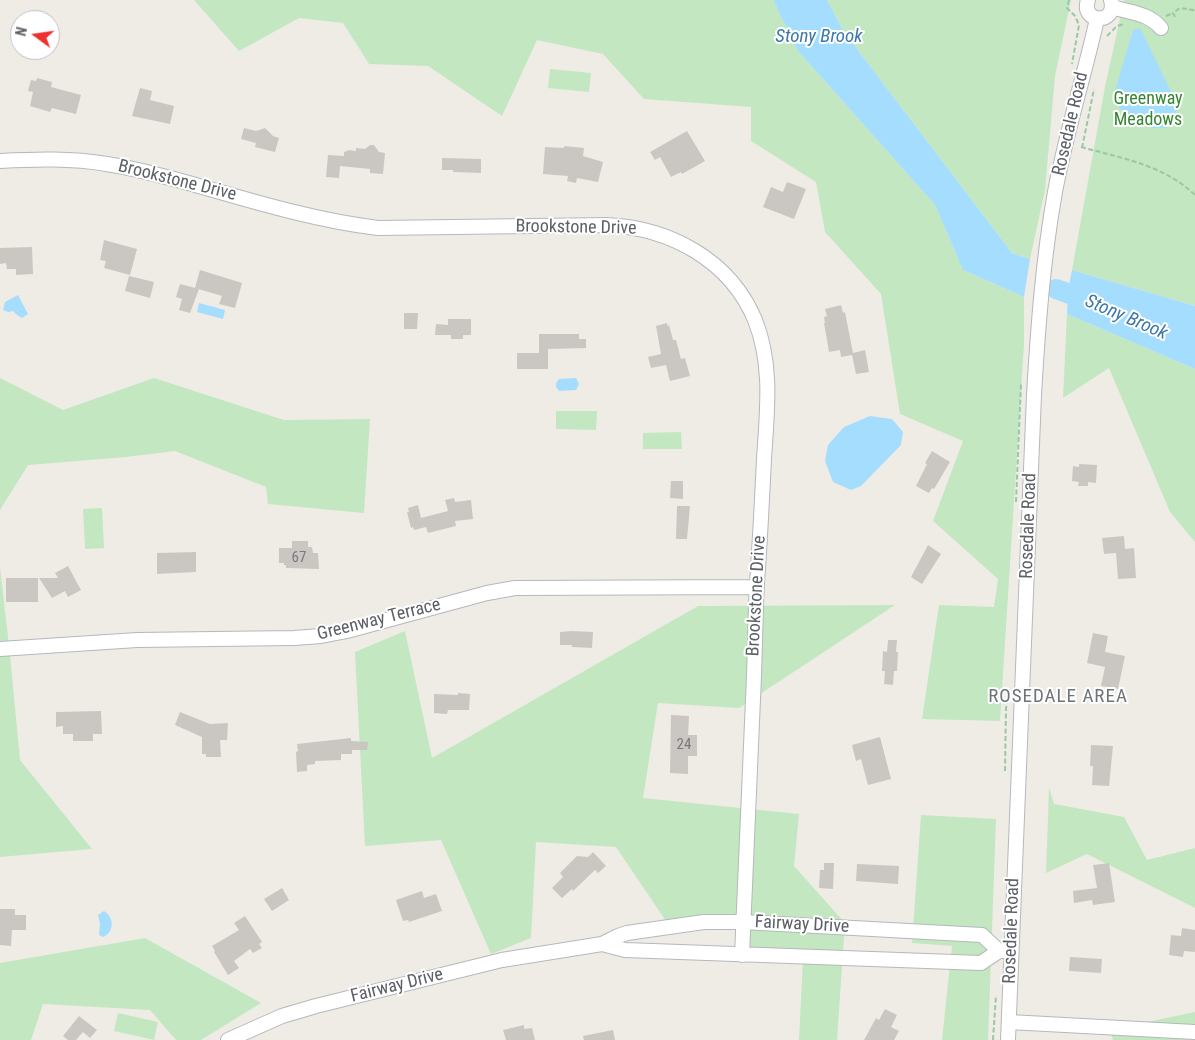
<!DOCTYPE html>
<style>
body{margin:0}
#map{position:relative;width:1195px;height:1040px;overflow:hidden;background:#efece5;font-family:"Roboto Condensed",sans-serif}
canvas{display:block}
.north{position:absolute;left:10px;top:10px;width:50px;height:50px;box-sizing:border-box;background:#fff;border:1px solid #bec0c2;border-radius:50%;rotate:284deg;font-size:14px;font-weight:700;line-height:20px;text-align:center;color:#5c6166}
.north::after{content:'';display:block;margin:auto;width:18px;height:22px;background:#ed322d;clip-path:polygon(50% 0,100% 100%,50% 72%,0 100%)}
</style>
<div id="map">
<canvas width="1195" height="1040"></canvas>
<div class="north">N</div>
</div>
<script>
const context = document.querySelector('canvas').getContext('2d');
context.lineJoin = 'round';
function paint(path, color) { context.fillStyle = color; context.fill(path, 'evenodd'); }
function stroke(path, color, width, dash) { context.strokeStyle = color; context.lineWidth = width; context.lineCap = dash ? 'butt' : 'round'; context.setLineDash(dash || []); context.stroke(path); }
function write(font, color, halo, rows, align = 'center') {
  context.font = font + ' "Roboto Condensed",sans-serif'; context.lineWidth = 4; context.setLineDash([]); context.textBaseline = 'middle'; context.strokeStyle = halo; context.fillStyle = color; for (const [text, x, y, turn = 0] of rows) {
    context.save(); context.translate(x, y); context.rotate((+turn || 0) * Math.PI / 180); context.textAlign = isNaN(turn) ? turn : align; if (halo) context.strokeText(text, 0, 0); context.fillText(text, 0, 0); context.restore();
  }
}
const green = new Path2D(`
 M194,0H773L798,51L935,205L963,270L1024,297V344L1000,721L922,719L939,605L994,607L998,579L933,521L963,441L900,414L881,294L825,232L816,182L751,141V107L644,99L603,54L537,40L502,116L428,66L369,64L343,23L299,18L239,51Z
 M827,0H1071L1055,76L1045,190L1030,259L1012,253L844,32Z
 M1124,0H1195V306L1072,270L1105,87Z
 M550,69L591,73L589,92L548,88Z
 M1067,314L1195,369V542L1170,512L1109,368L1063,398Z
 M0,378L63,410L154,378L284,420L370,419L364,513L268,504L266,487L175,451L126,457L28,465L0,510Z
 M556,411H597L596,430L556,429Z
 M681,432L682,449H643V433Z
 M102,508L104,548L85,549L83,509Z
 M0,568L9,645L20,760L92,849L0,857Z
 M895,605L739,708L658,703L643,798L799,814L794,866L845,923L837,1040H799L803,959L738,954L739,919L668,924L616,847L536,842L531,938L491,954L441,840L365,846L355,652L405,631L432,758L698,606Z
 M1049,788L1054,804L1124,817L1147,860L1195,848V908L1087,854L1046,873Z
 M921,815L996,819L988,1040H942L952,946L912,943Z
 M145,938L261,1003L201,1040H176L150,1010L43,1004L31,1040H0V963Z
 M1195,1012V1040H1113L1108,1025L1147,1022Z
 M118,1013L158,1022L154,1040L114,1031Z`);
const water = new Path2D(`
 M773,0H827L844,32L1012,253L1030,259L1024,297L963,270L935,205L798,51Z
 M1140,28L1178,106L1172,122L1166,128H1153L1132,120L1120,109L1115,91L1133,30Z
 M1072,270L1195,306V369L1067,314L1068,291Z
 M18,295L28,314L22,318L17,315L13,311L8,312L3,310L5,302Z
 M199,303L225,310L223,319L197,312Z
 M576,378L579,384L576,390L559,391L556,387V383L559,379Z
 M870,416L892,419L903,432L901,445L861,486L851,490L833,482L825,461L828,445L844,427Z
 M104,911C114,917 115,932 103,937L99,935L100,924L98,915Z`);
const river = new Path2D(`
 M1056,289L1092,302`);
const building = new Path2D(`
 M37,78L52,82L51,87L81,95L76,114L52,108L50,112L30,106L33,92L28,91L31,80L36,81Z
 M140,88L152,91L150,100L174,106L170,124L132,116Z
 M244,128L256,131L265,128L273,136L279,138L275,152L255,147L256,143L241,139Z
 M687,131L705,161L682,174L681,172L671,177L660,157L655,160L650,152Z
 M370,145H374L379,152L385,153L383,174L370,173V169L340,166L339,178L326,177L328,155L344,156V152L349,150L356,151V148L365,149Z
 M564,146L584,148L583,156L603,162L598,182L577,178L576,183L567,181L568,176L543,174L545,147L564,148Z
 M442,158L481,159V173L453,172V170H442Z
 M787,182L806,189L794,219L763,207L771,187L783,192Z
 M104,240L137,249L130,275L104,268L106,261L100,260Z
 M32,247L33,274L16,275V269H7L6,263L0,264V248Z
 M200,270L242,283L235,308L219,304L222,296L195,288Z
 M129,276L154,282L150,298L125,291Z
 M180,284L199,289L190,313L179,310L182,299L176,297Z
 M841,305L843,313L845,312L853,353L865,350L869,372L856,374L852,355L841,357L840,350L829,352L824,323H825L824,317L827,316L825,309Z
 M404,313H418L417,329H404Z
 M448,319H471V335H463V339H451V335H435L436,324L448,325Z
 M667,323V326L669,325L673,340H676L681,359L685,358L690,376L670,381L666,365L651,368L648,357L661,354L656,326Z
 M539,334H579V339H586V348L548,349V369H517V353H539Z
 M932,451L950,462L934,489L932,488L929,493L916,486L927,464L925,463Z
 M1079,464L1097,465L1096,483L1088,482V486H1078L1079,482L1072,481L1073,466L1079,467Z
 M671,481H683V499L670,498Z
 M454,498L455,502L471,500L473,519L455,521L456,526L428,533L426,527L414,530L413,527L411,528L407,512H409L408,508L418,505L421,518L448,511L445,500Z
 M677,506H690L687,539H676Z
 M1124,536L1125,549L1134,548L1136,578L1118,579L1116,553L1104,554L1102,538Z
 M292,541H308V547H312L313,553H318L319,569L286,568V565H284V563H279V548H292Z
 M928,545L941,554L922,584L911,577Z
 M196,552V572L157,574V553Z
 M68,566L81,590L68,597L65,591L52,598L39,578H58L55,573Z
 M6,578H38V602H6Z
 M572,631L593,632L592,648L572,647V645H560V632Z
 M1093,633L1108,636L1105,652L1125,656L1118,689L1101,686L1105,667L1087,663Z
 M888,640H897L896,652H898L897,671H894L893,685L884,684L885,671H882L883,651L887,652Z
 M458,693L470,694L469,710H448L447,714L434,713V694L458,695Z
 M101,711L102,734H93V741H73V734H63V726L56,727V712Z
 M180,712L210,724L228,723L227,740H220L221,757H206V754H202V737L175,725Z
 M671,715L689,716L688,735H697V756H688V774L670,773Z
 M880,737L891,779L868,785L861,759L856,761L852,745Z
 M351,738V741L368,742L367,750H352V754H341V760L315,761V764L307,765V771L297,772L296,752L298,751L297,744Z
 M1091,745L1113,746L1109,786L1092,785L1093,766H1090Z
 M593,852L606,866L598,873L595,870L573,891L572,889L562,898L552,888L563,877L560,873L577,856L588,857Z
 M824,863H834L833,889L819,888L820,870H824Z
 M1109,863L1115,902L1093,905L1092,900L1074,903L1073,891L1097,888L1093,865Z
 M857,864L899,866L898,884L856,881Z
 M282,888L289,900L272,911L264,899Z
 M422,891L424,898L436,894L442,911L409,922L408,920L403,921L396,900Z
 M0,909H15V915H26V930H12L11,946L0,945Z
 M245,916L262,942L259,944L262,948L253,953L250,949L234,961L239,968L228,975L214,952L215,951L212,946L239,930L234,923Z
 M1182,928L1195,930V952L1184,951L1183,957L1169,955L1171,935L1181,936Z
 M1070,957L1102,959L1101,973L1069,971Z
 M885,1009L897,1015L891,1027L899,1031L894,1040H864L876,1018L879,1020Z
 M79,1016L97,1030L90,1038L83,1032L76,1040H68L63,1036Z
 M524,1025V1029L532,1028L535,1040H506L503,1030Z
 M613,1030L615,1040H584L583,1036Z`);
const path = new Path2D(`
 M1069,0L1067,8L1075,16L1079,25L1072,64
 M1166,16L1173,13
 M1175,17L1173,13L1180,8L1193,10L1195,11
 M1107,36L1117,26L1125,24
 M1081,147C1121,158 1164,165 1195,195
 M1082,148L1094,89
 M1016,502L1021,384
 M1005,771L1006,708L1008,698
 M993,1040L996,995`);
const minor = new Path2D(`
 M1088,0C1080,24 1118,25 1111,0
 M1112,7C1132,13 1148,13 1161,28
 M0,161C36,159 71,158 107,164C133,168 159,175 185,182C249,200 312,220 378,228L607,225C670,228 730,260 755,320C773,365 767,412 764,459C762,500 760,542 757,583C755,622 755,660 753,699C749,784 745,869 742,955
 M0,649L137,640L294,638L321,636L347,631L487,593L515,588L757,587
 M602,944L625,950L981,963L999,951
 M1009,1022L1195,1032
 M228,1040L282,1016L316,1006L502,960L602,944L618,936L627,933L704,922H743L982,935L999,951H1011
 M1008,1040L1034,395C1038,327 1043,259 1055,192C1066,133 1084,77 1097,19`);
const numberNames = [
 ["67",299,558],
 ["24",684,745]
];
const parkNames = [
 ["Greenway",1148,99],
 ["Meadows",1148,120]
];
const streetNames = [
 ["Rosedale Road",1071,124,-77],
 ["Brookstone Drive",177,181,14],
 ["Brookstone Drive",576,228,1],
 ["Rosedale Road",1029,526,-88],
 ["Brookstone Drive",757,596,-87],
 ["Greenway Terrace",379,620,-14],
 ["Fairway Drive",802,925,3],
 ["Rosedale Road",1012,931,-88],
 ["Fairway Drive",397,986,-14]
];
const waterNames = [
 ["Stony Brook",819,37],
 ["Stony Brook",1126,318,23]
];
const neighbourhoodNames = [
 ["ROSEDALE AREA",1058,697]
];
paint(green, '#c3e7c1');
paint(water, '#a5ddff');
stroke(river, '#a5ddff', 20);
paint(building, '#cac7c2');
stroke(minor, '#b5b8bc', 16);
stroke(path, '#9ac8a5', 2, [5, 2.5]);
stroke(minor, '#fff', 14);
write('15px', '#787a7d', null, numberNames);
write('18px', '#348633', '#fff', parkNames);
write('18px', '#5c6166', '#fff', streetNames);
write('italic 19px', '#3c78ab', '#fff', waterNames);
context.letterSpacing = '1px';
write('19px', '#6d7378', '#fff', neighbourhoodNames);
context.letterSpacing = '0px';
</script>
